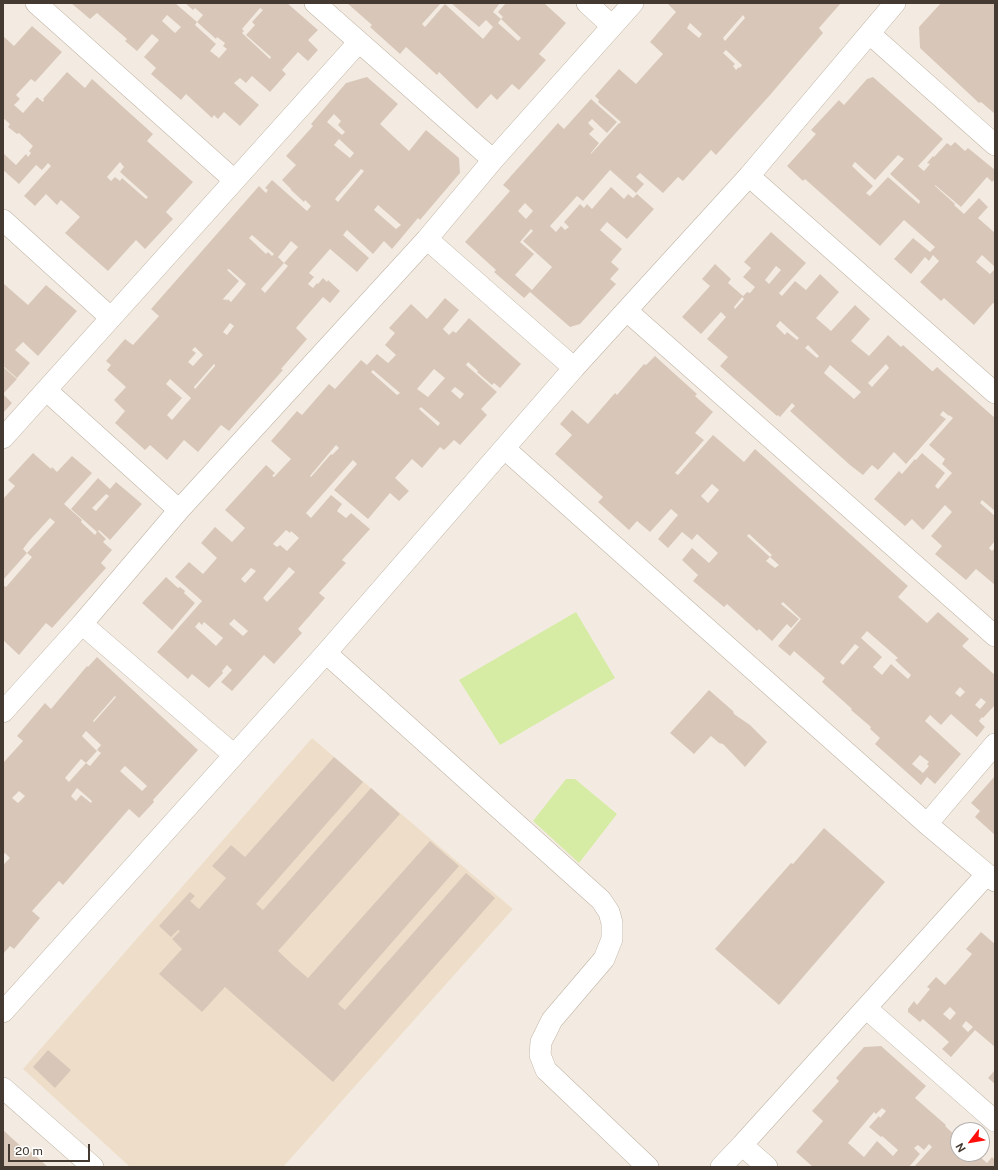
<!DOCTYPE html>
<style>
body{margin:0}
#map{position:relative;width:998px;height:1170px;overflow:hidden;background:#f3ebe1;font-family:"Public Sans",sans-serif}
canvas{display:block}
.frame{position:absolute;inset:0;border:4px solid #443a31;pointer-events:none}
.north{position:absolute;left:950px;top:1122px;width:40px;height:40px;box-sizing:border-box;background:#fff;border:1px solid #b4b0ad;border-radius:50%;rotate:239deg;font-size:11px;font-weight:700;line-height:16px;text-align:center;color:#443a31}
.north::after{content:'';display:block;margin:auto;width:14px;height:18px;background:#ff0f0c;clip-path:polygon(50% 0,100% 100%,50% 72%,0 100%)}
.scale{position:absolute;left:8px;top:1144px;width:82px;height:18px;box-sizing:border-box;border:2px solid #443a31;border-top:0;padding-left:5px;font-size:12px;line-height:14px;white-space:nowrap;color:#443a31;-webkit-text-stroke:3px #fff;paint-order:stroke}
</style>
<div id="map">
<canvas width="998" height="1170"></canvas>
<div class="frame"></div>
<div class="north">N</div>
<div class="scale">20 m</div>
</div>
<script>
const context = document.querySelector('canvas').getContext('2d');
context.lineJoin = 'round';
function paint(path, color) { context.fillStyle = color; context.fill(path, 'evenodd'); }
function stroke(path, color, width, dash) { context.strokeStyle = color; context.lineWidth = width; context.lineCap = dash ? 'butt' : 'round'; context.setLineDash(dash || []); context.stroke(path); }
const education = new Path2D(`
 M312,738L513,909L283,1167H130L23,1069Z`);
const green = new Path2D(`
 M576,612L615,678L500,745L459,680Z
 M566,779H575L617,814L579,863L533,821Z`);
const building = new Path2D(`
 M71,3H175L197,22L203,15L195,8L193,10L185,3H287L318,30L308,40L318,50L308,61L298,52L282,70L286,74L270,92L252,76L246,83L240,78L234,83L259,105L240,126L224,112L218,119L214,115L212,118L186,94L181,100L151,74L156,68L144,57L159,40L152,34L137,51L125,41L127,39L97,13L90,19ZM260,8L263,10L252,22L255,25L246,35L271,57L270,59L242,33L244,31L242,29ZM167,15L181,27L175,33L162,21ZM197,22L216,39L217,37L225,43L223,46L227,49L219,58L210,51L216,44L195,25Z
 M347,3H441L422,24L425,27L445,4L483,39L493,27L486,20L479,27L451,3H500L493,12L501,19L503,17L498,12L506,3H544L566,23L539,54L546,60L519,90L512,84L497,100L491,94L477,109L439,72L437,75L406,47L400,54L370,27L372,25ZM501,19L521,38L518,41L498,23Z
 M667,3H841L819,28L823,33L770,95L716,155L711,150L683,181L678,177L663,193L640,173L636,177L644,184L636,193L610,170L583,201L577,196L550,226L556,232L561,226L565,230L569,227L564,222L580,204L584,208L587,204L592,209L611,187L624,199L628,194L633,198L637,194L654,209L627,239L607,222L600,230L622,249L611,262L619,269L610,279L616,284L580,324L570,327L530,292L524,298L494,272L496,270L465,242L510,191L503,185L558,123L564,129L591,99L617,122L607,133L592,119L588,123L594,129L589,134L599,143L591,153V154L619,123V124L621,122L598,102L599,100L595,96L619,69L636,84L663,54L650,42L676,12ZM743,15L745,18L725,41L723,38ZM690,23L702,34L699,38L687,28ZM726,50L742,65L740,68L739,67L736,70L733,66L735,64L723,53ZM525,203L533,211L526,219L518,211ZM531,229L533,231L523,241L552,267L532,290L515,275L534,254L520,242Z
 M941,3H995V114L981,102L979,103L920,48L919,27Z
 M32,26L62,52L35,82L31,79L16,95L20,99L14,105L23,113L37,97L43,102L44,100L43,99L67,72L85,88L92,79L153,134L147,141L193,182L166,212L173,219L145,249L136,240L108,271L65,233L80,217L61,200L57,205L46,194L35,206L24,196L51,166L48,163L42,170L36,165L19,184L3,170V153L16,165L26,154L28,157L31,153L29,151L33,146L19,133L17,134L8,127L10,124L3,118V36L14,46ZM120,162L124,167L120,172L148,197L146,199L122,178L120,181L115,177L111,181L107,177Z
 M367,77L398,104L380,124L409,151L426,130L459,158L460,173L420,220L418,218L392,249L384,241L373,254L347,230L343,235L369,258L357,272L330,249L309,273L314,277L308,284L313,288L317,283L318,284L323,278L327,282L328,280L340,291L330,303L323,297L296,328L307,339L281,369L283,370L229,431L221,425L198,452L184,440L167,460L150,445L145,450L115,423L125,411L114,400L126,387L107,370L111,365L106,361L125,339L133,345L159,316L151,309L259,186L266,193L268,190L265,188L272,180L307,211L311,206L305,200L304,202L291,190V189L282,180L296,165L286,156L313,126L311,124L346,83ZM334,114L341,121L338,125L345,132L342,135L327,122ZM339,139L354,153L350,158L334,145ZM361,169L364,171L338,202L335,199ZM378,205L401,225L396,229L374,210ZM252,235L274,254L272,256L268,252L266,254L249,238ZM291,241L298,247L284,263L288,266L265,293L261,289L284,263L278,257ZM229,269L246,284L231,302L228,299L227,301L226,299L224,300L223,299L239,281L227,270ZM230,323L234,326L227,335L223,332ZM195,347L203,355L193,366L188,362L196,353L192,350ZM214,364L215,365V366L195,389L194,387ZM170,379L191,398L172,420L167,415L182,398L166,384Z
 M873,77L943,139L918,166L924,171L930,164L927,163L933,156L934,157L947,143L951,146L955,142L965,151L968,148L995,170V179L992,182L987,177L961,207L935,185V186L955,204L954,205L964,214L979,198L988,207L978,218L995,233V267L982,255L976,262L990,274L995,269V304L993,303L974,325L944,298L941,301L920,282L939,261L933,255L929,261L925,257L911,274L894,259L913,238L930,252L935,247L904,220L880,246L805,179L803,181L787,166L816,134L811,130L839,100L844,105L867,79ZM898,155L904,159L890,174L920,201L919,204L888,177L870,196L866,193L873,186L852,166L855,162L875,180Z
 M771,232L806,263L779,293L782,296L795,281L806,290L820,274L839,292L816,318L831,331L855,305L870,319L851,341L869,356L888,335L901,347L903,345L932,371H933L937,367L995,418V511L982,500L980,503L995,516V541L989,548L992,551L995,548V585L976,569L966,580L935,554L942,546L931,536L952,512L945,505L923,530L912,519L905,526L874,499L899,471L902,474L915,459L916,460L922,453L945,473L935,486L938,489L952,473L942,464L945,459L929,445L953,418L949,415V416L943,411L940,415L946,419L906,464L894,452L878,470L872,465L863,475L850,465L790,411L795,406L792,403L780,417L778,415L777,416L720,366L728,357L707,339L726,317L721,312L701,334L682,317L710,286L702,279L715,264L731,279L728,283L743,296L734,307L735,309L744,299L742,297L747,292L750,293L755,287L743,277L751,268L744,262ZM776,266L781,270L769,284L765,280ZM780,321L799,338L797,340L787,332L785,335L776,326ZM808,345L819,356L817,358L805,348ZM886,364L889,368L872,387L868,383ZM830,365L861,392L854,399L824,373Z
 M3,283L28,305L46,285L77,311L38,356L23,342L15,350L30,363L17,378L3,366Z
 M445,298L459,310L443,329L449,335L453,331L456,333L469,318L521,364L500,388L494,383L492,385L477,372L478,371L468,362L466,365L497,392L481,409L487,415L460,445L454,440L444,450L440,447L422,468L412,459L395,478L409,491L399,501L390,493L368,519L334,490L357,464L353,460L306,513L311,518L331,495L342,504L337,511L346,518L351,513L370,529L342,560L346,563L319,593L325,598L298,629L302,633L274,664L264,655L232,691L221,682L232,670L227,665L222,671L223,673L209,688L192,674L188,679L157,652L202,601L175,577L189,562L203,574L217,558L201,543L215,527L232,542L245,528L225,510L266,465L275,473L272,476L274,477L291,459L271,441L297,411L302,415L329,384L335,389L361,360L367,365L377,354L388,363L396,355L385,345L395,333L389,328L411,304L427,319ZM434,369L445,378L428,397L417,389ZM373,370L400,393L397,395L371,372ZM455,387L464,394L460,399L451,391ZM421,407L440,423L438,426L419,409ZM336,445L339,448L332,455L331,454L311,477L310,476ZM286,530L290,533L291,531L299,538L287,551L280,545L277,547L273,544ZM289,567L295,572L267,602L263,598ZM251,568L256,571L245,583L241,579ZM234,619L248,631L243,636L229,624ZM199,622L202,625L204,622L223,638L216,646L195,627Z
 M655,356L697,394L695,396L713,412L695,433L704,440L675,473L678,475L713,435L744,462L755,449L908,586L898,597L927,623L938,612L969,639L962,646L995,675V705L983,718L982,717L979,721L985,727L977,737L951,714L941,725L930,715L925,721L961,754L935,784L927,777L921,785L875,744L880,738L870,729L871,727L851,710L852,709L822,682L825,678L794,651L790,656L778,646L801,619L783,602L781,604L799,619L791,628L787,624L772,641L759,629L757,631L727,604L724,607L693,581L698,575L682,560L692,548L709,563L718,553L697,534L692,540L682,532L668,548L658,539L678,515L671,509L650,532L637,521L629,530L598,502L603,497L555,454L572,435L560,424L572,410L588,424L615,393L617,395L644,364L646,365ZM712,484L719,490L708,503L701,496ZM749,534L772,555L770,557L779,565L775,568L766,561L770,557L747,536ZM867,631L898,658L895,660L911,675L908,679L891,664L882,675L873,667L882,657L861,638ZM855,644L859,647L843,665L840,662ZM960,687L965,692L960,697L955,693ZM981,698L986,702L980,709L975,705ZM920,755L929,762L927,764L929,766L923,773L912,764Z
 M3,367L17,379L3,394L12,403L3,413Z
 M33,453L51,469L52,467L57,472L72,456L92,473L64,504L82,520L81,522L95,535L97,532L71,509L98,478L110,489L116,482L142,504L110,540L99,530L98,531L106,539L103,542L112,550L101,563L106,568L52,628L46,623L19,655L4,641L3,642V585L6,587L32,557L27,553L55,522L50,518L29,541L23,549L27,553L3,580V499L15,486L8,480ZM106,494L109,496L96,511L92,508Z
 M166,577L178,588L180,587L185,591L184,593L195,603L172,630L142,603Z
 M97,657L198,750L153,800L154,802L139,818L129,809L63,885L59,881L32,911L40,918L14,949L10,946L3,954V942L4,941L3,940V863L4,864L10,858L5,853L3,856V763L23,741L17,736L45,703L51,709L87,666L88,667ZM115,696L116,697L94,722L93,721ZM86,731L101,745L97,750L101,753L90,766L86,763L97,751L82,736ZM81,759L86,763L69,782L65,778ZM125,766L147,786L142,791L120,771ZM77,788L92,801L91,803L81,795L76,801L71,796ZM19,791L25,796L18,803L12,798Z
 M709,690L733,711L734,714L750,725L767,742L745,767L723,744L719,743L711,736L694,754L670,733Z
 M334,757L363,782L256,904L263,910L371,788L400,814L278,951L294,966L308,978L430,841L459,866L338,1004L345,1010L466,873L495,898L333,1082L225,987L202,1012L159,974L182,949L172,939L180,931L178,930L171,937L159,926L190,892L195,896L190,901L199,909L226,878L212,866L231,845L245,857Z
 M995,776V835L975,817L980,811L971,803Z
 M824,828L885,882L779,1005L715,949L791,863L793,864Z
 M981,932L995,944V1047L975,1030L951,1057L942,1049L949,1042L923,1019L920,1022L908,1012V1009L914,1001L917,1005L930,989L927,987L936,977L945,985L972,954L966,949ZM950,1007L956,1013L950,1020L943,1014ZM966,1021L973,1027L968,1032L962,1026Z
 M881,1046L926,1086L915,1098L946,1125L945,1126L958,1138V1154H977L987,1163L992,1157L995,1160V1167H914L932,1147L929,1144L924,1150L918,1145L914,1148L920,1154L909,1167H813L796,1152L823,1121L812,1111L839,1081L836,1078L864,1047ZM882,1108L886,1111L880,1118L879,1116L869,1127L881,1137L882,1136L898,1150L893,1156L877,1141L864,1157L848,1143L874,1112L876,1114Z
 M48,1050L71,1070L55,1088L33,1067Z
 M995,1070V1084L988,1078Z
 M3,1130L26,1151L28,1149L48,1167H3Z`);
const street = new Path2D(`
 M36,3L234,180
 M315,3L493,160
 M587,3L612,26
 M870,34L995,145
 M749,176L995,393
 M3,220L110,317
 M427,239L574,368
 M627,311L995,636
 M46,390L179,510
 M3,438L358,43
 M505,449L927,824L995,881
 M82,624L234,755
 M326,653L601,900L609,912L612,923V939L604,959L552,1020L541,1042L540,1055L546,1070L648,1167
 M3,712L82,624L179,510L427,239L493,160L633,3
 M927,824L995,744
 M866,1008L995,1121
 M3,1012L326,653L574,368L749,176L895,3
 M3,1088L93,1167
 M742,1145L767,1167
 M721,1167L742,1145L987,874`);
paint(education, '#eedec9');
paint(green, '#d6eca4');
paint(building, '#d8c7b8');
stroke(street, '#c1b4a6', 22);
stroke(street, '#fff', 21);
</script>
